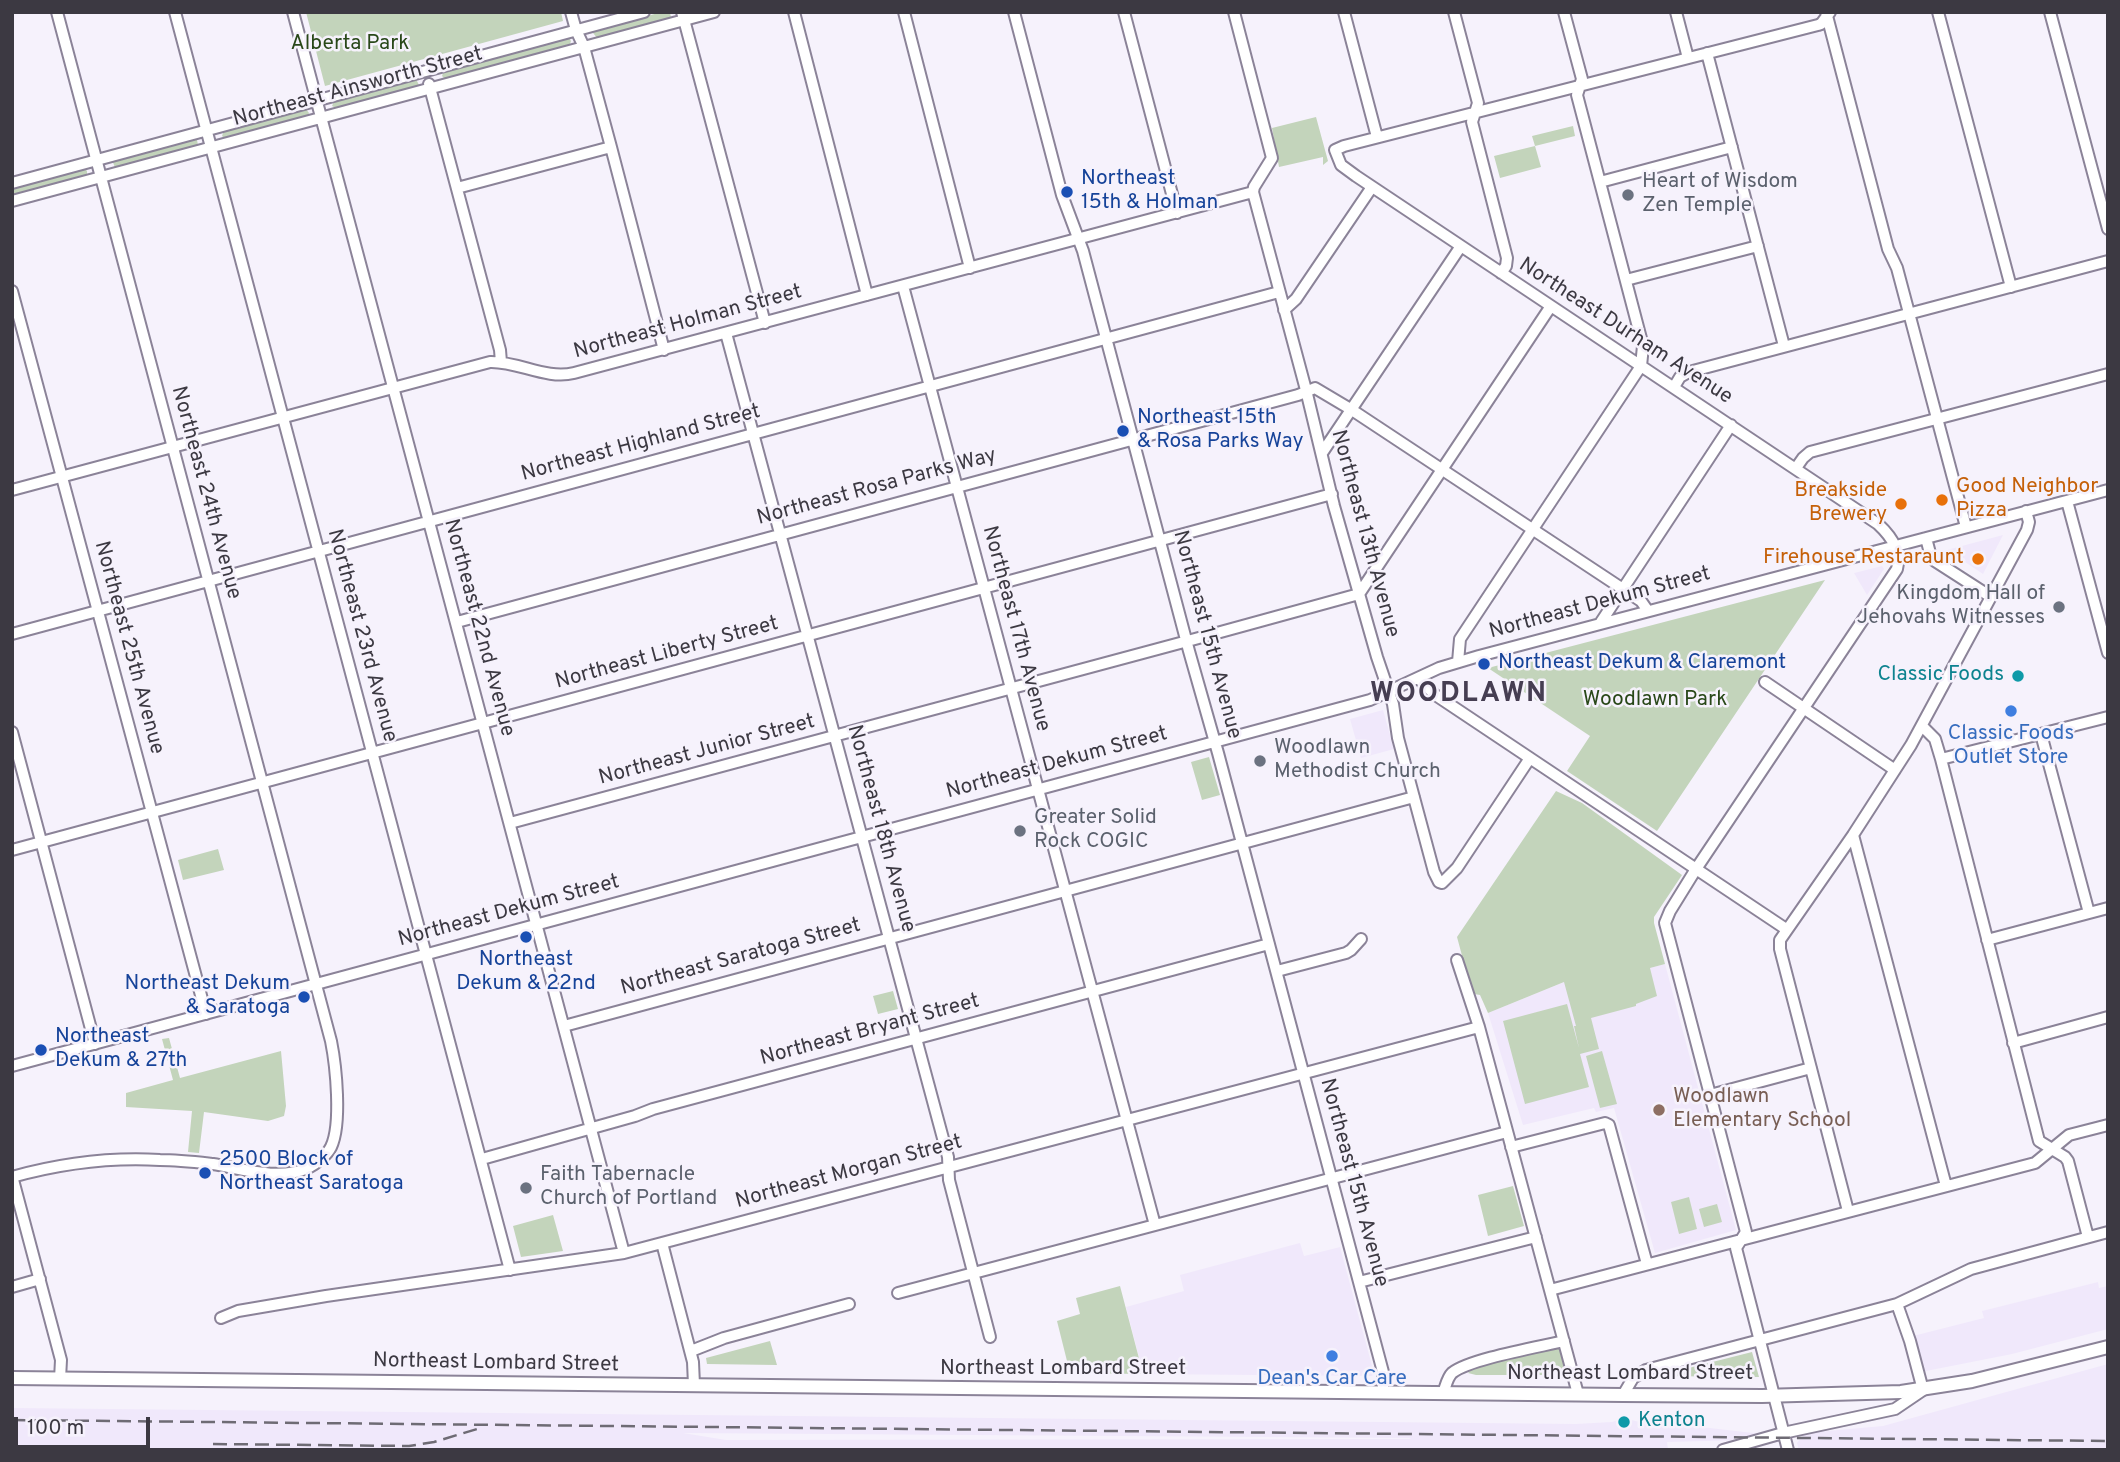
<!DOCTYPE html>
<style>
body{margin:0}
#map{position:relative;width:2120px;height:1462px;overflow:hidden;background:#f6f2fc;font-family:Overpass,sans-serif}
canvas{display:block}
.frame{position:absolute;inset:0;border:14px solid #3c3942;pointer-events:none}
.scale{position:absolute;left:14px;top:1417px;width:136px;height:32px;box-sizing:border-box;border:4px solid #3c3942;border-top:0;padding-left:9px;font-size:21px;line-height:24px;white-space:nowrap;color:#3c3942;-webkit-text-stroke:5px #f6f2fc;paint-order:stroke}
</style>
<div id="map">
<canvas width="2120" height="1462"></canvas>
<div class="frame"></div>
<div class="scale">100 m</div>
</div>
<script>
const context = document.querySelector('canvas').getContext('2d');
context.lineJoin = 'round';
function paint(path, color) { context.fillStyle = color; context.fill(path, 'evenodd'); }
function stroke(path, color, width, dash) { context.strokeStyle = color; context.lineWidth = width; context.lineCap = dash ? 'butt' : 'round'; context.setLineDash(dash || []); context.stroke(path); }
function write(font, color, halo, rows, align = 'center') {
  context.font = font + ' Overpass,sans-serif'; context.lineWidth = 5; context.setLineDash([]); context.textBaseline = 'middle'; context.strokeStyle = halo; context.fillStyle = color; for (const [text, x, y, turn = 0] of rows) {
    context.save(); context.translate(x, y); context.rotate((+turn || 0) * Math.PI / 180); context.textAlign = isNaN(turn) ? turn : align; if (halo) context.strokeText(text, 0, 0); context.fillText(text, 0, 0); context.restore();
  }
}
const built = new Path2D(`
 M2003,535L1983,574L1947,550Z
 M1882,566L1884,569L1867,595L1854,573Z
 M1383,710L1394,749L1361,758L1350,719Z
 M1665,964L1736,1230L1655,1253L1614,1108L1596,1112L1594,1108L1523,1125L1488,1013L1564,982L1634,972Z
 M1300,1243L1304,1256L1340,1247L1374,1373L1372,1376L1141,1374V1365L1126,1307L1184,1291L1180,1275Z
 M2098,1282L2099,1288L2108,1286V1329L2012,1354L1921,1372L1913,1336L1984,1318L1982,1311Z
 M2108,1364V1450H1799L1797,1443L1805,1433L1883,1426Z
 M12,1408L1576,1424L1612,1422L1624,1418L1639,1422L1666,1423L1762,1434L1743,1440L1667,1442L1668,1450H12ZM683,1433L1409,1438L1411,1439L726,1440Z`);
const green = new Path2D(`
 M306,12H561L563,21L325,86Z
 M662,12L670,13L671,17L667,20L598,39L593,33L595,30Z
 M566,37L569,38L571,41L569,47L445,79L442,76L444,70Z
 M416,79L419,85L416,88L338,109L332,106L335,99Z
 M306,109L309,113L308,116L226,140L222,136L224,130Z
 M1316,117L1328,161L1323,165V157L1279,167L1272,128Z
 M1573,126L1575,136L1535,146L1541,167L1500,178L1494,156L1535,146L1532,136Z
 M193,138L197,140L198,145L196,149L116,170L112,160Z
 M85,169L87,171V176L12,198V187Z
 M1825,580L1657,831L1567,771L1590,736L1488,668Z
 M1209,757L1220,795L1202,800L1191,762Z
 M1556,791L1582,803L1682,875L1654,917V923L1665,964L1650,968L1657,996L1636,1004V1006L1591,1018L1599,1049L1580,1054L1589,1087L1525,1104L1503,1021L1567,1004L1579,1048L1574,1026H1576L1564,982L1488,1013L1480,995L1474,994L1471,989L1457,937Z
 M218,849L224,870L183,880L178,860Z
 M893,991L898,1009L878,1014L873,996Z
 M169,1038L180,1078L281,1051L286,1106L284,1116L268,1121L204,1112L199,1153L188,1152L192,1111L126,1107V1093L173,1080L162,1039Z
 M1602,1051L1617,1104L1600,1108L1586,1056Z
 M1513,1186L1524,1226L1488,1236L1478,1195Z
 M1689,1197L1697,1229L1679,1234L1671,1202Z
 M1717,1204L1722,1222L1704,1227L1699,1209Z
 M553,1215L563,1251L521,1257L513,1226Z
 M1120,1286L1141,1366V1374L1070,1373L1057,1321L1080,1314L1076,1298Z
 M770,1341L777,1365L707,1364L706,1358Z
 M1556,1347L1560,1349L1565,1371L1562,1375H1476L1468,1373L1474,1367Z
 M1752,1352L1759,1377L1657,1376Z`);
const minor = new Path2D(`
 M175,12L510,1270
 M293,12L624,1253
 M571,12L576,30L584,47L611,147L664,350
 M682,12L765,323
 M794,12L867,295
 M904,12L970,268
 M1014,12L1062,195L1083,251L1189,651L1218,753L1383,1372V1392
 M1124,12L1177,213
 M1344,12L1377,137
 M1454,12L1478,103L1472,122L1507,258L1506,266L1501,273
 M1676,12L1688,58
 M1826,12L1888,249L1897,268L1966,527
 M1938,12L2011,287
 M2050,12L2108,229
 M1707,53L1784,346
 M429,84L500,350L501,362
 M1600,182L1732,147
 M12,183L644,12
 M457,188L611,147
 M1253,192L1306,390L1334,506L1377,657L1393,704L1398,738L1434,872L1439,882L1442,883L1457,868L1530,758
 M12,201L714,12
 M1626,280L1758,246
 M903,286L1155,1225
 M12,291L206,1014
 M1284,310L1296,299L1372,187
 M726,333L948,1157L949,1180L990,1337
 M1674,387L1680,377L1689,372L2108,261
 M1322,453L1461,246
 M1796,468L1803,458L1810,452L2108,374
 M12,490L490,362C518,361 546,380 574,373L1253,192L1254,187L1272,158L1234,12
 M2067,501L2108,653
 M1926,538L1931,557L1935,561L1991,597
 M457,622L1298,395L1315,388L1352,410L1641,601L1648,611
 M1601,622L1731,425
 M12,634L1279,292
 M1458,662L1460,639L1641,366L1643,346L1577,95L1582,79L1564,12
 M1418,678L1434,694L1786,929
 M1765,682L1895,770
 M1922,726L1935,739L1941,759L2039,1141L2065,1157L2068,1161L2088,1237
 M12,732L95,1044
 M2041,734L2089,913
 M1941,759L2108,717
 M510,823L1195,639L1359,594L1551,306
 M1853,835L1946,1186
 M12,850L1332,494
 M1987,940L2108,908
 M1457,960L1479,1027L1578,1394
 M1277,971L1346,953L1351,950L1361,939
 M564,1026L1414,797
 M2013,1043L2108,1017
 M12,1066L1370,700L1439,668L1479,656L2108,490
 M1710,1095L1811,1068
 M1511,1147L1605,1123L1609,1125L1647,1264
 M482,1159L635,1116L653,1109L1269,944
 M12,1176L61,1360L60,1379
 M12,1177C62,1163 109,1157 160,1160C178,1160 195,1162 213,1164C243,1169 279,1181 308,1168C316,1164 327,1155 331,1147C342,1124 336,1066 331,1041L57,12
 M1848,1211L1780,949V940L1853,835L1911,745L2027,530L2029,522L2026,511
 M662,1243L693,1362L694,1385
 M1359,1282L1536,1237
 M12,1287L40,1279
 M1550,1290L2035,1163L2069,1135L2108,1125
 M898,1293L1507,1132
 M221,1318L238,1311L326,1296L624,1253L1479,1027
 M691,1351L724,1338L849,1304
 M1443,1393C1446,1386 1447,1378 1452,1373C1469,1359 1539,1347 1564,1341
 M1623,1395L1633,1378L1646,1370L1897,1304L1971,1269L2108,1232
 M1723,1450L1783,1433L1895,1409L1923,1390L1910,1341L1897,1304
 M1788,1450L1736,1248L1746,1232L1665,923L1670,911L1696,869L1897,569C1902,551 1891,536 1878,524L1356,176L1341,165L1335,150L1344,146L1818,25L1821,24L1830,12`);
const major = new Path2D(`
 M12,1378L1623,1395L1762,1396L1901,1392L1972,1381L2108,1347`);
const rail = new Path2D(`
 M12,1420L2108,1441
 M213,1444L409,1446L434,1442L477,1429`);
const markers = [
 [1067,192,7,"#1a4fb4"],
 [1628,195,7,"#6b7280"],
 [1123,431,7,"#1a4fb4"],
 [1942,500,7,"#e8710a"],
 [1901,504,7,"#e8710a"],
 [1978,559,7,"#e8710a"],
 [2059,607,7,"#6b7280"],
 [1484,664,7,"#1a4fb4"],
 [2018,676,7,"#0f9aa8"],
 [2011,711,7,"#3f7fe0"],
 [1260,761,7,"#6b7280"],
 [1020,831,7,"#6b7280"],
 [526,937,7,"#1a4fb4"],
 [304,997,7,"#1a4fb4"],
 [41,1050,7,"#1a4fb4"],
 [1659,1110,7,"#8d6e63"],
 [205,1173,7,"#1a4fb4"],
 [526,1188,7,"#6b7280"],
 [1332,1356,7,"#3f7fe0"],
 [1624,1422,7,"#0f9aa8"]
];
const parkNames = [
 ["Alberta Park",350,45],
 ["Woodlawn Park",1655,701]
];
const streetNames = [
 ["Northeast Ainsworth Street",358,88,-15],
 ["Northeast Holman Street",688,323,-15],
 ["Northeast Durham Avenue",1625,332,33],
 ["Northeast Highland Street",641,444,-15],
 ["Northeast Rosa Parks Way",877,488,-15],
 ["Northeast 24th Avenue",205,493,75],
 ["Northeast 13th Avenue",1364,534,75],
 ["Northeast Dekum Street",1600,604,-15],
 ["Northeast 22nd Avenue",478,628,75],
 ["Northeast 17th Avenue",1015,629,75],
 ["Northeast 15th Avenue",1206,635,75],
 ["Northeast 23rd Avenue",361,636,75],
 ["Northeast 25th Avenue",128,648,75],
 ["Northeast Liberty Street",667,654,-15],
 ["Northeast Junior Street",707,751,-15],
 ["Northeast Dekum Street",1057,764,-15],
 ["Northeast 18th Avenue",880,829,75],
 ["Northeast Dekum Street",509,912,-15],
 ["Northeast Saratoga Street",741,958,-15],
 ["Northeast Bryant Street",870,1031,-15],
 ["Northeast Morgan Street",849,1173,-15],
 ["Northeast 15th Avenue",1353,1183,75],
 ["Northeast Lombard Street",496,1364,1],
 ["Northeast Lombard Street",1063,1370],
 ["Northeast Lombard Street",1630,1375]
];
const transitNames = [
 ["Northeast",1081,180],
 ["15th & Holman",1081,204],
 ["Northeast 15th",1137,419],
 ["& Rosa Parks Way",1137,443],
 ["Northeast Dekum & Claremont",1498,664],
 ["Northeast",526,961,"center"],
 ["Dekum & 22nd",526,985,"center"],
 ["Northeast Dekum",290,985,"right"],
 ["& Saratoga",290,1009,"right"],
 ["Northeast",55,1038],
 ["Dekum & 27th",55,1062],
 ["2500 Block of",219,1161],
 ["Northeast Saratoga",219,1185]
];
const worshipNames = [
 ["Heart of Wisdom",1642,183],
 ["Zen Temple",1642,207],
 ["Kingdom Hall of",2045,595,"right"],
 ["Jehovahs Witnesses",2045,619,"right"],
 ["Woodlawn",1274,749],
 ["Methodist Church",1274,773],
 ["Greater Solid",1034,819],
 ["Rock COGIC",1034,843],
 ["Faith Tabernacle",540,1176],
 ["Church of Portland",540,1200]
];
const foodNames = [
 ["Good Neighbor",1956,488,"left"],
 ["Pizza",1956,512,"left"],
 ["Breakside",1887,492],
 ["Brewery",1887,516],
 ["Firehouse Restaraunt",1964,559]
];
const cultureNames = [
 ["Classic Foods",2004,676],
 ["Kenton",1638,1422,"left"]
];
const shopNames = [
 ["Classic Foods",2011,735],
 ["Outlet Store",2011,759],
 ["Dean's Car Care",1332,1380]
];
const educationNames = [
 ["Woodlawn",1673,1098],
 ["Elementary School",1673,1122]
];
const districtNames = [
 ["WOODLAWN",1459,695]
];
paint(built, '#f0e8fb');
paint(green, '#c3d4bb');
stroke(minor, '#8b8398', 14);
stroke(major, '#8b8398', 16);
stroke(minor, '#fff', 10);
stroke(major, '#fff', 12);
stroke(rail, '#6e6b74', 2.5, [14, 7]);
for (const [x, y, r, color] of markers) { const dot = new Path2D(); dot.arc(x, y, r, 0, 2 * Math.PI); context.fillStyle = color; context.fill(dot); stroke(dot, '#f6f2fc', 2.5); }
write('21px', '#294819', '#f6f2fc', parkNames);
write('21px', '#3c3942', '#f6f2fc', streetNames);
write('21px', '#164399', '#f6f2fc', transitNames, 'left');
write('21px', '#5b616d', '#f6f2fc', worshipNames, 'left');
write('21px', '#c56008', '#f6f2fc', foodNames, 'right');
write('21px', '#0d838f', '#f6f2fc', cultureNames, 'right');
write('21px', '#366cbe', '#f6f2fc', shopNames);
write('21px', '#785e54', '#f6f2fc', educationNames, 'left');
context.letterSpacing = '2px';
write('bold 28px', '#463e52', '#f6f2fc', districtNames);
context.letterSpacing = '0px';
</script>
